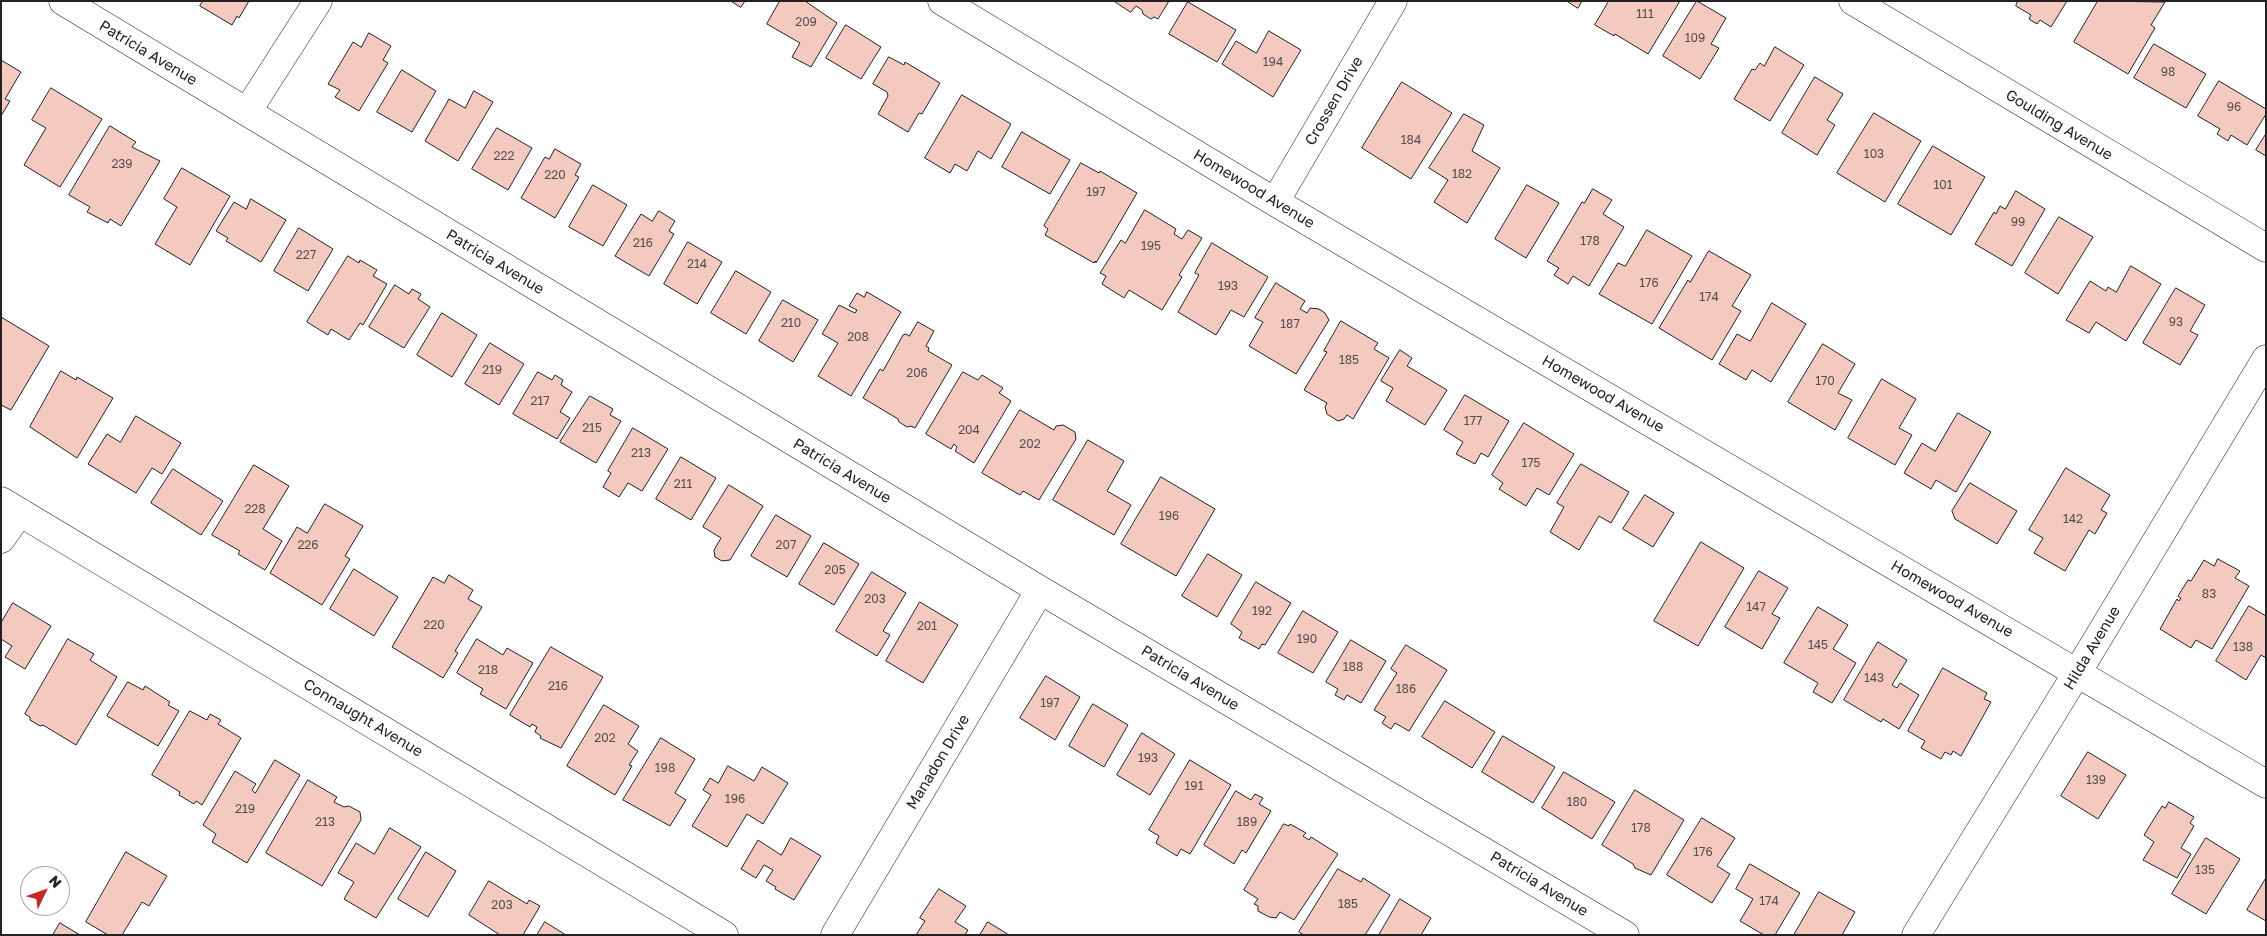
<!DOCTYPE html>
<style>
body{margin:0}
#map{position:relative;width:2267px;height:936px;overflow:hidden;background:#fff;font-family:"Golos Text",sans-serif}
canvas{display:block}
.frame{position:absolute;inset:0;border:2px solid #222;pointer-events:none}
.north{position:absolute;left:20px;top:866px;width:50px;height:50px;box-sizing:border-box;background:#fff;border:1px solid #a7a7a7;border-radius:50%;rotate:48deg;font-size:14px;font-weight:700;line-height:20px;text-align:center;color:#222}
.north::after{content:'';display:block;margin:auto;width:18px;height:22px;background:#c62828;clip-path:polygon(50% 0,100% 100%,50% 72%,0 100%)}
</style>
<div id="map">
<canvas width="2267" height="936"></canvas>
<div class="frame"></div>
<div class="north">N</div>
</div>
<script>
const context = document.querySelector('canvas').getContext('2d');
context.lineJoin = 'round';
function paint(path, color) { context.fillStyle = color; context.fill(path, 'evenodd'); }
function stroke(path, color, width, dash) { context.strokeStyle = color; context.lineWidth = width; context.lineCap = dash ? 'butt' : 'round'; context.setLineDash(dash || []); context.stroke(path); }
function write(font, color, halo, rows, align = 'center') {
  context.font = font + ' "Golos Text",sans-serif'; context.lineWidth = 4; context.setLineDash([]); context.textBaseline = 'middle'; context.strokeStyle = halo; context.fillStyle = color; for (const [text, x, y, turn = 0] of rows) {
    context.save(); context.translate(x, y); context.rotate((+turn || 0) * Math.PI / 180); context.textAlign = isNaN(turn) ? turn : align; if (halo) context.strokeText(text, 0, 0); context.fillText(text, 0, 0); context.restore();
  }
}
const building = new Path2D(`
 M203,1H249L239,18L237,16L232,25L200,6Z
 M731,1H745L741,7Z
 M780,1H805L837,23L811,67L792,57L800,43L767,24Z
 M1114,1H1169L1158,19L1154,17L1151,19L1143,14L1142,10L1136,6L1131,12Z
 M1567,1H1582L1578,8Z
 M1609,1H1680L1648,54L1615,34L1614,36L1595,25Z
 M1697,1L1726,18L1711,44L1719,48L1700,79L1663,56Z
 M2018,1H2067L2051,27L2040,20L2037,24L2029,19L2031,15L2016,6Z
 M2098,1L2165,2L2151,25L2155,28L2128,74L2074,42Z
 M1188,2L1236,30L1217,62L1169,34Z
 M846,25L881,47L861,79L826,58Z
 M1269,31L1301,50L1273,97L1222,64L1236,41L1256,53Z
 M369,33L391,46L383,60L388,63L359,111L335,97L340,90L328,84L353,42L361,47Z
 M2154,44L2206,74L2186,108L2134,78Z
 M1775,47L1804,65L1770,121L1734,99L1752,69L1755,70L1760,63L1764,66Z
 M889,57L904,65L905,62L940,83L922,114L919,113L908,132L878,114L888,96L887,92L873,84Z
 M1,60L21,72L5,99L10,101L1,116Z
 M402,70L436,91L412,132L377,112Z
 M1815,77L1843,94L1827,120L1835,125L1817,155L1782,133Z
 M2219,81L2266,109V114L2247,145L2231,135L2228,141L2217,134L2220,129L2198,116Z
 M1402,82L1452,113L1411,179L1362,148Z
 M51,88L102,119L60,187L24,165L46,128L32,120Z
 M474,91L493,102L458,161L425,141L449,99L465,108Z
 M962,95L1011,124L991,159L978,151L967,171L955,164L950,173L925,158Z
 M1874,113L1921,141L1885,202L1837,173Z
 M1464,114L1484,125L1472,151L1500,168L1467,223L1434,202L1448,180L1429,168Z
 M110,126L136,142L132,147L160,161L121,226L110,219L108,223L87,212L90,207L69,195Z
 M497,128L532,148L508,190L472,169Z
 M1022,132L1070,160L1050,194L1002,167Z
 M2266,134V156L2256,150Z
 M1933,146L1985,177L1951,235L1898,204Z
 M555,149L581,164L575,175L579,177L555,218L521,198L545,157L549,159Z
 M1081,163L1099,173L1100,171L1137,193L1096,263L1095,261L1094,263L1045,235L1048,229L1044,226Z
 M182,168L230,196L190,265L155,244L177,207L164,199Z
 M593,185L627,205L603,246L569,227Z
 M1527,185L1559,203L1526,258L1495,239Z
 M1593,189L1612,200L1603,214L1624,227L1589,286L1573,276L1568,284L1554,275L1559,268L1547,261L1582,202L1584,203Z
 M2016,191L2045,209L2012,266L1975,244L1994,212L1996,214L2000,206L2005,209Z
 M251,199L286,220L261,262L226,241L228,238L216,231L234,202L246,209Z
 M1145,210L1176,229L1174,234L1182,239L1188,230L1202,238L1179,275L1182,277L1162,310L1129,290L1124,298L1102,284L1106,276L1100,273L1121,240L1125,243Z
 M659,211L675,221L669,231L674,234L649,276L615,256L641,214L652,221Z
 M2059,217L2093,237L2058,294L2025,273Z
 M299,228L333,249L308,291L274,271Z
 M1647,230L1692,256L1652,324L1599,294L1618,263L1625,266Z
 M688,242L722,262L697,304L664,284Z
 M1212,243L1268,277L1244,317L1231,310L1216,335L1178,312L1199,275L1195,273Z
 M1709,251L1751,275L1732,306L1741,311L1712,360L1659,328L1688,280L1690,282Z
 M348,256L359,263L360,260L377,270L373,276L387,284L363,325L360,323L349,340L331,329L328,335L307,322Z
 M2131,266L2161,284L2126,341L2096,322L2089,333L2066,320L2090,281L2106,291L2108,287L2116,292Z
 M736,271L771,292L746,334L711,313Z
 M1276,283L1305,301L1300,309L1307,313L1310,308L1319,309L1325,313L1329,320L1296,374L1249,346L1263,322L1255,318Z
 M395,285L409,294L412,289L421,294L418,299L430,307L404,348L369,327Z
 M2176,288L2205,305L2190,331L2198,335L2180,365L2143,343Z
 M867,292L901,312L851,396L818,376L838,343L822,334L839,305L855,313L857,310L849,306L857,293L864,297Z
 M783,300L818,320L793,362L759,341Z
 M1772,303L1806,324L1771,382L1752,370L1746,380L1719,364L1737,334L1750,341Z
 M442,313L477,335L452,377L417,355Z
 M1,317L49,346L11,410L1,405Z
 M1341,321L1378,343L1374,349L1389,358L1353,419L1347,415L1344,419L1338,421L1327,414L1325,407L1327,403L1304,390L1327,352L1324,351Z
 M918,322L934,331L926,346L929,348L928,351L952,365L915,428L911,426L907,427L899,422L898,419L863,398L880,369L883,371L903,335L906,334L909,336Z
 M490,343L524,364L499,405L465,384Z
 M1823,344L1855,364L1838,393L1852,400L1835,430L1788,402Z
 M1400,350L1412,358L1407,366L1447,390L1425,425L1386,401L1393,388L1381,381Z
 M61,371L76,380L77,377L113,398L77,458L30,427Z
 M538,372L552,380L555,375L563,380L561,385L572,392L560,412L570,418L557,439L513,414Z
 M963,372L978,380L982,375L1003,388L999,393L1011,401L974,463L955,451L957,447L954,444L951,449L926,434Z
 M1882,379L1916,399L1899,428L1912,435L1895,465L1848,438Z
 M1465,395L1509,421L1488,457L1481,453L1475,464L1456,454L1463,442L1444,430Z
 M590,396L613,409L610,415L621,421L596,463L560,442Z
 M1020,410L1054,430L1056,426L1063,425L1075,432L1076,439L1039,500L1023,491L1020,495L982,473Z
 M1958,413L1991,432L1956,492L1936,480L1931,489L1904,473L1922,443L1935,451Z
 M136,416L181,443L162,474L152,468L136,493L88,464L107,434L120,442Z
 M1524,423L1574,454L1549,495L1537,488L1526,506L1499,489L1503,483L1492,475Z
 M633,428L668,449L642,491L628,483L619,497L603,487L611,473L608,471Z
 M1088,440L1124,461L1107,491L1131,505L1114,535L1053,500Z
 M681,457L716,478L691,520L656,499Z
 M1581,464L1629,492L1611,523L1599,516L1579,550L1550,532L1564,507L1557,503Z
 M254,465L289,486L263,529L282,541L265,570L238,554L240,551L212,535Z
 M2066,468L2110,495L2101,510L2107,513L2095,534L2089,530L2065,571L2034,553L2043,538L2029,530Z
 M173,469L223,501L201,535L151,503Z
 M1161,477L1215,509L1176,576L1121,544Z
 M1970,483L2017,511L1997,544L1955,519L1952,511Z
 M729,485L763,506L730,560L722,561L715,557L714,550L721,538L703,527Z
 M1645,495L1674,513L1653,547L1623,529Z
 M325,504L363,526L345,556L350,559L322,605L270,573L297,527L307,533Z
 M776,515L811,536L787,577L751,556Z
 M1701,542L1744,568L1698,646L1654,621Z
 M824,543L859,564L834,605L799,584Z
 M1208,554L1242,575L1217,617L1182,596Z
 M2218,559L2240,571L2235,578L2249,586L2212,649L2196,640L2191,648L2160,629L2177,599L2179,601L2181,598L2178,596L2188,580L2191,581L2204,560L2214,566Z
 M354,569L398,597L374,636L330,609Z
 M1759,571L1788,588L1772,614L1780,618L1762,649L1725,627Z
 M872,572L906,593L883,631L890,635L877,656L836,631Z
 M449,575L473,590L468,599L482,607L455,651L458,653L443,678L392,647L433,577L444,583Z
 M1256,582L1291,603L1265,645L1262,644L1259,649L1239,638L1242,632L1231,624Z
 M920,602L958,625L923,683L886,661Z
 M13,603L51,626L25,669L5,657L12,646L1,639V623Z
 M2249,606L2266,616V658L2261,655L2246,680L2216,661Z
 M1818,607L1848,625L1833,649L1856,663L1832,703L1813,692L1818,683L1784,663Z
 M1303,611L1338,632L1313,673L1278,653Z
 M68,639L94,654L90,660L117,677L76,745L43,725L40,726L30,720V717L25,714Z
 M477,639L503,655L507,648L533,663L506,709L480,694L483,689L457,673Z
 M1351,640L1386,661L1361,703L1347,695L1344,700L1335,695L1338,689L1326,682Z
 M1878,642L1907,660L1892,685L1897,688L1900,683L1919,695L1899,729L1883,719L1881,722L1844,700Z
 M1406,645L1447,670L1409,731L1395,723L1391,729L1382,723L1386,717L1374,710L1397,673L1391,669Z
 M551,647L603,677L561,748L540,738L541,736L535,732L537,727L532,724L530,727L510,715Z
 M1943,668L1987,693L1984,699L1991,702L1961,756L1953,751L1951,755L1945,752L1941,759L1921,748L1925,741L1908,731Z
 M1046,676L1080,697L1055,740L1020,718Z
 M128,682L143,690L145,686L170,702L168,705L179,711L158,746L107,716Z
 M1445,701L1495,732L1472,768L1422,737Z
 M1093,704L1128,725L1104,767L1069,746Z
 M604,705L639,726L628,744L638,751L629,765L632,766L615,795L567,766Z
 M190,711L207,720L210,714L221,720L218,724L241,738L202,805L196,801L194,804L179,795L180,792L152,775Z
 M1142,733L1175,754L1150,795L1117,775Z
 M1503,736L1555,767L1533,803L1482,772Z
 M661,738L695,759L675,793L686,800L670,826L623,800Z
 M2088,752L2126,775L2098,819L2061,796Z
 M275,760L300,775L247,863L212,842L216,834L203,825L235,771L256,784L252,790L255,793Z
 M1190,760L1231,785L1190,854L1181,849L1177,856L1156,843L1159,836L1149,830Z
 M728,766L754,781L762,767L788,783L763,824L747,814L727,847L692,826L711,795L703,790L710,778L718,783Z
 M1564,772L1615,802L1592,839L1542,808Z
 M308,780L337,797L334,802L344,807L349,806L360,812L361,820L322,886L266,853Z
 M1635,790L1684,820L1651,875L1635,868L1633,864L1602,845Z
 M1236,791L1251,800L1255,794L1263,798L1259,804L1271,811L1246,853L1242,850L1234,864L1204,845Z
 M2169,802L2194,817L2190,823L2194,826L2181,848L2191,854L2177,878L2143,860L2154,842L2144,835L2162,806L2165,808Z
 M1702,818L1735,838L1717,866L1730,874L1712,903L1667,875Z
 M1284,824L1289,826L1290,824L1306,833L1303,836L1309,840L1311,837L1338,854L1294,920L1280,912L1276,918L1269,917L1258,911V906L1254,904L1258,899L1244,890Z
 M390,828L421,847L376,918L344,899L354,882L338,873L356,843L374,854Z
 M791,838L821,856L794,900L775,889L776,887L766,881L773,870L764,865L756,878L741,869L758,840L781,855Z
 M2206,838L2240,859L2206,914L2172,894Z
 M126,852L167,876L149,906L142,902L122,935H108L86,922Z
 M426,852L456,871L428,917L398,899Z
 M1750,864L1800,893L1775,935H1764L1740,921L1753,899L1736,889Z
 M1338,869L1361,882L1363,878L1390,895L1365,935H1304L1299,932Z
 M2266,878V921L2247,910Z
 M489,881L527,904L529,900L540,906L523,935H500L469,915Z
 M939,889L966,906L955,922L968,930L965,935H916L925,921L920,918Z
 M1819,892L1855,912L1842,935H1794Z
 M1400,899L1431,918L1421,935H1379Z
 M545,922L566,935H537Z
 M988,922L1009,935H980Z
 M60,923L80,935H53Z`);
const minor = new Path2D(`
 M63,1L1040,590L1625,935
 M942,1L1275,202L2266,784
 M1853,1L2266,248
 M247,112L318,1
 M1275,202L1393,1
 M1,501L724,935
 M1,539L20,512
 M835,935L1040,590
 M1916,935L2077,673L2266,359`);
const numberNames = [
 ["111",1645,14],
 ["209",806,22],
 ["109",1695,38],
 ["194",1273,62],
 ["98",2168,72],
 ["96",2234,107],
 ["184",1411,140],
 ["103",1874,154],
 ["222",504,156],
 ["239",122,164],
 ["182",1462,174],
 ["220",555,175],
 ["101",1943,185],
 ["197",1096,192],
 ["99",2018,222],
 ["178",1590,241],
 ["216",643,243],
 ["195",1151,246],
 ["227",306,255],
 ["214",697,264],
 ["176",1649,283],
 ["193",1228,286],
 ["174",1709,297],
 ["93",2176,322],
 ["210",791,323],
 ["187",1290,324],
 ["208",858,337],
 ["185",1349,360],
 ["219",492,370],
 ["206",917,373],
 ["170",1825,381],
 ["217",540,401],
 ["177",1473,421],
 ["215",592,428],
 ["204",969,430],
 ["202",1030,444],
 ["213",641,453],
 ["175",1531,463],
 ["211",683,484],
 ["228",255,509],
 ["196",1169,516],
 ["142",2073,519],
 ["226",308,545],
 ["207",786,545],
 ["205",835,570],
 ["83",2209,594],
 ["203",875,599],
 ["147",1756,607],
 ["192",1262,611],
 ["220",434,625],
 ["201",927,626],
 ["190",1307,639],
 ["145",1818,645],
 ["138",2243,647],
 ["188",1353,667],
 ["218",488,670],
 ["143",1874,678],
 ["216",558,686],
 ["186",1406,689],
 ["197",1050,703],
 ["202",605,738],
 ["193",1148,758],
 ["198",665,768],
 ["139",2096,780],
 ["191",1194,786],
 ["196",735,799],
 ["180",1577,802],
 ["219",245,809],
 ["213",325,822],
 ["189",1247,822],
 ["178",1641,828],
 ["176",1703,852],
 ["135",2205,870],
 ["174",1769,901],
 ["185",1348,904],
 ["203",502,905]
];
const streetNames = [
 ["Patricia Avenue",148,53,31],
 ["Crossen Drive",1334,101,-60],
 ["Goulding Avenue",2059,125,31],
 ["Homewood Avenue",1254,189,31],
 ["Patricia Avenue",495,262,31],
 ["Homewood Avenue",1603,394,30],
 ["Patricia Avenue",842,471,31],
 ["Homewood Avenue",1952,599,30],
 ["Hilda Avenue",2092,648,-59],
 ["Patricia Avenue",1190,678,31],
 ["Connaught Avenue",363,718,31],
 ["Manadon Drive",938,762,-59],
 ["Patricia Avenue",1539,884,31]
];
paint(building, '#f3c9c0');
stroke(building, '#222', 1);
stroke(minor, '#222', 29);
stroke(minor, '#fff', 28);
write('12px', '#564c4a', null, numberNames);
write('15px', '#222', '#fff', streetNames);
</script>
